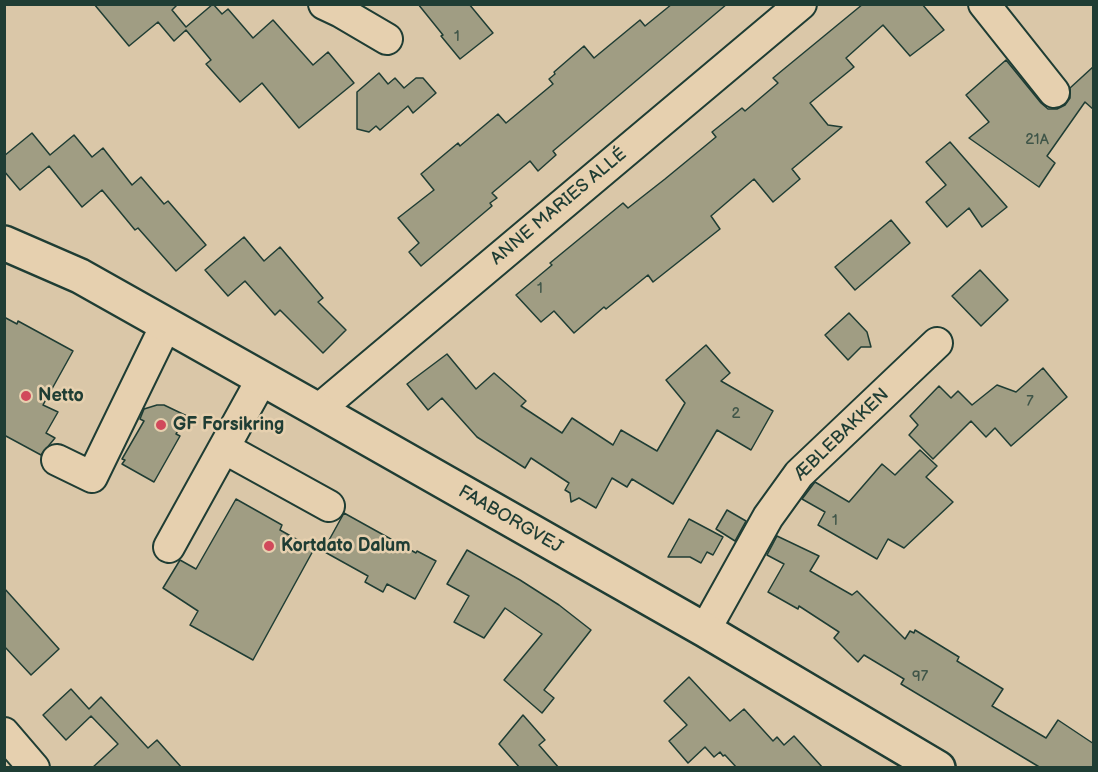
<!DOCTYPE html>
<meta charset="utf-8">
<style>
body{margin:0}
#map{position:relative;width:1098px;height:772px;overflow:hidden;background:#dac7a8;font-family:"Balsamiq Sans",sans-serif}
canvas{display:block}
.frame{position:absolute;inset:0;border:6px solid #1f3d34;pointer-events:none}
</style>
<div id="map">
<canvas width="1098" height="772"></canvas>
<div class="frame"></div>
</div>
<script>
const context = document.querySelector('canvas').getContext('2d');
context.lineJoin = 'round';
function paint(path, color) { context.fillStyle = color; context.fill(path, 'evenodd'); }
function stroke(path, color, width, dash) { context.strokeStyle = color; context.lineWidth = width; context.lineCap = dash ? 'butt' : 'round'; context.setLineDash(dash || []); context.stroke(path); }
function write(font, color, halo, rows, align = 'center') {
  context.font = font + ' "Balsamiq Sans",sans-serif'; context.lineWidth = 5; context.setLineDash([]); context.textBaseline = 'middle'; context.strokeStyle = halo; context.fillStyle = color; for (const [text, x, y, turn = 0] of rows) {
    context.save(); context.translate(x, y); context.rotate((+turn || 0) * Math.PI / 180); context.textAlign = isNaN(turn) ? turn : align; if (halo) context.strokeText(text, 0, 0); context.fillText(text, 0, 0); context.restore();
  }
}
const building = new Path2D(`
 M94,4H178L172,10L186,27L213,4L222,14L228,9L253,38L273,20L313,65L328,52L354,83L299,128L262,83L240,102L206,64L211,60L186,30L174,41L158,22L129,46Z
 M418,4H469L493,33L460,59L441,36L443,35Z
 M672,4H727L553,151L556,155L538,171L530,161L492,193L497,198L490,203L492,206L421,266L409,252L419,243L398,218L434,190L421,174L458,143L460,146L498,114L506,123L553,84L549,79L555,74L554,72L584,46L594,58L640,20L645,26Z
 M863,4H922L944,30L910,56L883,25L846,58L854,67L810,103L828,125L842,127L792,169L800,179L773,202L754,179L711,216L720,229L653,282L648,275L606,309L604,307L574,333L554,311L541,322L516,295L552,265L550,263L623,203L628,208L665,179L716,137L712,132L742,108L745,111L778,83L773,78Z
 M1006,60L1041,103L1048,109H1057L1065,105L1070,98V88L1094,66V110L1085,102L1047,156L1055,163L1039,187L969,138L989,122L966,95Z
 M379,73L388,84L395,78L404,88L416,78H423L436,93L413,113L408,106L380,130L376,126L369,132L357,129V92Z
 M32,133L50,155L74,135L92,157L103,148L132,185L141,177L164,204L168,201L206,245L176,271L138,228L135,230L102,190L82,207L49,166L20,190L4,171V156Z
 M950,142L1007,207L982,227L969,208L947,227L926,202L946,185L926,162Z
 M891,220L910,243L855,290L835,267Z
 M244,237L264,261L280,247L323,298L318,302L346,330L323,353L280,310L275,315L245,281L228,296L205,270Z
 M980,270L1008,300L981,326L952,296Z
 M849,313L867,332L871,347H861L848,360L825,335Z
 M4,317L17,324L18,321L73,351L43,405L58,412L46,433L55,438L41,455L4,435Z
 M706,345L730,373L721,381L773,411L751,450L717,430L673,504L632,479L627,487L612,478L596,508L579,498L571,502L570,493L565,490L569,483L531,458L525,468L477,437L442,398L428,410L407,384L447,354L476,389L494,373L526,401L521,406L562,433L572,418L613,445L621,430L657,451L685,403L666,380Z
 M1043,368L1067,397L1011,446L995,428L986,437L971,421L933,459L909,435L918,425L910,416L939,386L951,398L958,391L972,405L997,385L1016,392Z
 M157,405H164L187,416L176,434L180,436L154,482L122,464L125,460L122,459L144,421L140,419L144,409Z
 M920,450L937,466L926,477L953,502L904,548L888,539L877,559L818,525L825,512L802,499L815,482L849,502L882,464L895,475Z
 M236,499L282,525L280,530L314,549L253,660L190,625L198,611L163,588L180,560L196,569Z
 M727,510L746,521L735,541L716,529Z
 M344,513L416,553L417,551L436,561L415,599L387,584L383,592L365,582L368,576L323,551Z
 M689,519L723,537L713,555L707,552L701,563L690,557H668Z
 M777,536L819,556L810,571L852,595L857,591L905,639L910,631L914,633L915,630L959,657L957,661L1003,689L992,706L1046,738L1058,720L1094,744V768H1041L901,684L904,679L864,655L858,662L834,638L839,632L799,606L798,609L768,592L784,564L767,555Z
 M467,550L520,580L559,605L591,630L544,690L554,698L542,713L504,680L542,634L505,608L484,638L454,622L469,596L447,584Z
 M4,588L59,649L31,675L4,646Z
 M689,677L730,721L744,709L773,741L777,737L784,745L794,736L823,768H737L725,755L723,756L720,752L714,757L705,747L688,763L669,741L687,725L664,701Z
 M71,689L89,709L101,697L148,748L157,740L182,768H92L118,744L91,716L66,740L43,715Z
 M523,715L545,740L539,745L559,768H520L499,744Z`);
const minor = new Path2D(`
 M324,4L341,12L387,39
 M984,4L1054,92
 M318,410L801,4
 M224,448L329,506
 M57,460L92,477L166,325
 M169,547L262,379
 M705,630L768,517L799,474L937,343
 M4,733L34,768`);
const major = new Path2D(`
 M4,243L80,276L318,410L705,630L938,768`);
const markers = [
 [26,396,6,"#d1495b"],
 [161,425,6,"#d1495b"],
 [269,546,6,"#d1495b"]
];
const numberNames = [
 ["1",457,37],
 ["21A",1037,140],
 ["1",540,289],
 ["7",1030,402],
 ["2",736,414],
 ["1",835,521],
 ["97",920,677]
];
const streetNames = [
 ["ANNE MARIES ALLÉ",559,207,-40],
 ["ÆBLEBAKKEN",842,435,-44],
 ["FAABORGVEJ",510,520,30]
];
const poiNames = [
 ["Netto",38,396],
 ["GF Forsikring",173,425],
 ["Kortdato Dalum",281,546]
];
paint(building, '#a09d83');
stroke(building, '#1f3d34', 1.5);
stroke(minor, '#1f3d34', 34);
stroke(major, '#1f3d34', 38);
stroke(minor, '#e6d0af', 30);
stroke(major, '#e6d0af', 33);
for (const [x, y, r, color] of markers) { const dot = new Path2D(); dot.arc(x, y, r, 0, 2 * Math.PI); context.fillStyle = color; context.fill(dot); stroke(dot, '#e6d0af', 2); }
write('15px', '#3f5548', null, numberNames);
write('18px', '#1f3d34', '#e6d0af', streetNames);
write('bold 18px', '#1f3d34', '#e6d0af', poiNames, 'left');
</script>
